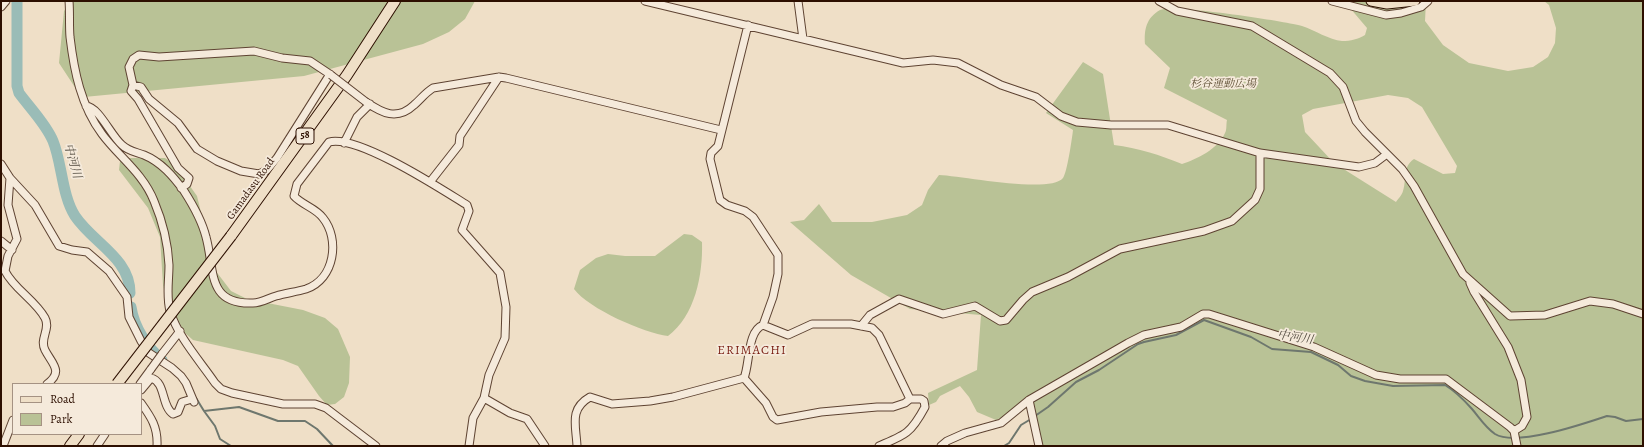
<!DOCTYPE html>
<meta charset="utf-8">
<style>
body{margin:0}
#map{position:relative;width:1644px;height:447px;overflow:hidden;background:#efdfc7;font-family:Alegreya,serif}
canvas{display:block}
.frame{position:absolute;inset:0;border:2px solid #2d0f00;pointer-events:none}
.legend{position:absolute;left:12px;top:383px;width:130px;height:52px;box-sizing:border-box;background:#f5eadb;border:1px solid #a59283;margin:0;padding:5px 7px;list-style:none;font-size:12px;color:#2d0f00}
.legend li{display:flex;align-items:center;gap:8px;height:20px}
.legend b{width:20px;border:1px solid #a59283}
</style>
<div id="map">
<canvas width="1644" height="447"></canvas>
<div class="frame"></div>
<ul class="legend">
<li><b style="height:5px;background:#efdfc7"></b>Road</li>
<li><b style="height:11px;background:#b9c296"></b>Park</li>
</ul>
</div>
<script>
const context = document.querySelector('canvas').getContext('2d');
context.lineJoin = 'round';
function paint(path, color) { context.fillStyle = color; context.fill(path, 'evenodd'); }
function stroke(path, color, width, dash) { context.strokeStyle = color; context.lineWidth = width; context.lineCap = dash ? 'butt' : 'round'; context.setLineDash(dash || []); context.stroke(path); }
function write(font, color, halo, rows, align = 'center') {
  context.font = font + ' Alegreya,"Noto Serif JP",serif'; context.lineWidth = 3.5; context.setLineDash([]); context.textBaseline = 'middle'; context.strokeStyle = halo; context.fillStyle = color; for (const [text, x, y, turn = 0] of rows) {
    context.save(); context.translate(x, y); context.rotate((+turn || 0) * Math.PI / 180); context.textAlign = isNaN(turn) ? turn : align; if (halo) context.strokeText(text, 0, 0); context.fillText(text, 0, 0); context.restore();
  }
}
const green = new Path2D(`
 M72,1H475L465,19L449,32L423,44L304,76L84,97L78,92L59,63L64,11Z
 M1344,1H1426L1425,21L1443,45L1469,63L1508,71L1533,67L1548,57L1555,43L1556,28L1549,5L1544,1H1643V446H1037L1028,408L996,420L977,412L969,397L960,386L940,396L936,402L929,405L928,393L977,370L981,315L910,309L851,275L790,222L804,220L819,204L832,222H872L907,215L922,205L928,190L939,175C963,176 1050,194 1063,178C1067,173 1072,139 1073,130L1046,113L1083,62L1103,74L1114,145C1138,148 1160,155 1182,164C1197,159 1218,149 1225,133C1227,130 1226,124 1227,120L1164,88L1170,68L1145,44C1144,30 1146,18 1160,10C1173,4 1284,21 1302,26C1315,30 1329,40 1342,41C1351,41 1358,39 1365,35L1367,28ZM1388,95L1408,98L1422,107L1457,166L1455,173L1443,174L1414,159C1402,167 1407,179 1403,191C1402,195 1398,199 1396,202L1334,163L1305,132L1302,115L1313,109Z
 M127,158H165L175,165L197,196L215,270L231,291L247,299L303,310L325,318L338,329L350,357L349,383L344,397L335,404L327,405L319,396L298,366L283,360L193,340L178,327L168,311L163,285L160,237L148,208L119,170L120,161Z
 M684,234L692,235L702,242C703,275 695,316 668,336C644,333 589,309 574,289L580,270L596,258L608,254L625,256H655Z`);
const stream = new Path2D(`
 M196,398L204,411L239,407L278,421H305L317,429L333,446
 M204,411L215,426L220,439L231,446
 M1035,416L1048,407L1076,382L1099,370L1138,344L1144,342L1176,335L1204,320L1251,337L1272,349L1311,352L1338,365L1351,376L1365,381L1393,386L1445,385C1455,391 1464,400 1472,409C1479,417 1485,427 1495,434C1516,447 1583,424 1607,416L1615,417L1626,421L1643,419
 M1004,446L1009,443L1021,425L1031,419`);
const river = new Path2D(`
 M17,1V86L19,93C30,108 46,124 53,141C62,163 62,196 75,216C93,243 130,258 130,293
 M131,307C134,327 147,347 162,360`);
const minor = new Path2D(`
 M69,1C70,13 69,25 70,37C74,71 81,106 102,134C119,157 143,173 154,201C162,220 168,244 169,265C169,281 166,296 170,311C178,337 200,361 215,383L221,389L232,393L283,404H315L326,408L376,446
 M645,1L903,63L933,60L958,63L1001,85L1036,97L1061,116L1077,122L1111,125H1168L1260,153L1359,167L1375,163L1387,154
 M798,1L803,39
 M1159,1L1177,11L1252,26L1330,73L1343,87L1356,121L1365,132L1402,169L1414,186L1463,274L1510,316L1545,315L1590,301L1613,304L1643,314
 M1332,1L1386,15L1401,13L1421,7L1428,1
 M1,7L6,1
 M748,25L718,146L711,153L710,159L720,200L727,205L745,211L753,217L778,255V274L773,297L763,325
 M133,85L129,67L133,59L139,55L159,57L254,51L282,58L310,61L331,75
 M366,102C382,113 397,121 414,105C421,99 425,93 433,88L499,77L506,78L721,130
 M86,106C99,107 111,136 122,145C128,151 136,152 144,155C161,162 173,176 184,191C193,205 202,221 206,237C215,269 206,305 253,303C261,303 269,298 276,296C286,293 296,292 306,289C335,279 340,239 323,218C316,208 302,205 294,196L297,184L329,142C357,134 441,189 467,205L469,211L462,230L500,273L506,307L505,338L489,375L484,398L473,418L469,446
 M344,143L357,117L370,104
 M1,164L10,178L8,205L17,239L8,256L5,271C14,289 35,300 45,318C51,329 39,339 45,350C52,364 64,371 47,384
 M10,178L35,205L59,246L72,250L87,252L109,271L127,297L129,317L141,341L149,353L172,368L181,376L186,383L194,402
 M430,182L459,145L460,136L499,77
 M181,188L187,184L189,178L178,168L138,99L131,91L133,85L141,87L149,99L178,123L197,149L217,161L241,171L259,174L267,170L277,158L330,74
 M1,241L12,250
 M1470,283L1474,292L1508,347L1521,380L1527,417L1522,426L1514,431
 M861,326L870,315L899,299L943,314L975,306L1000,321L1006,320L1023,300L1032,292L1068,277L1120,249L1204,231L1232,221L1255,200L1260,189V153
 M162,354L180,331
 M744,378L766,403L773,417L777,420L821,412L877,407H893L905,403L910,399H921L924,401L925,407C911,433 906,435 879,446
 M140,384L151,369
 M141,390L151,378C166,382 161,406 173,414L178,412L182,402L192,399
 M484,398L510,413L527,419L545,446
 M1029,400L1039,446
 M141,403C151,417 158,427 157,446
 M3,446L13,420
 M97,446L105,434
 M577,446C576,425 569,409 590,397L612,404L650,401L673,397L744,378C750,364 747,331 763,325L788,335L812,324H851L872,328L879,335L910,399
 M941,446L947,441L965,433L1001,423L1029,400L1128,343L1144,335L1181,327L1203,314H1209L1314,347L1376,375L1400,379H1446L1510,427L1514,431L1517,446`);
const major = new Path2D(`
 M1371,1L1387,4L1415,1`);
const highway = new Path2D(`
 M231,236L347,75L395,1
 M70,446L79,434`);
const minorBridge = new Path2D(`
 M331,75L366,102
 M151,369L162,354`);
const highwayBridge = new Path2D(`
 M117,384L231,236`);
const shields = [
 [305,136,18]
];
const shieldNames = [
 ["58",305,136]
];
const parkNames = [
 ["杉谷運動広場",1223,84]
];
const streetNames = [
 ["Gamadasu Road",251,189,-54]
];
const waterNames = [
 ["中河川",72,161,74],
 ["中河川",1295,338,9]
];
const quarterNames = [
 ["ERIMACHI",752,351]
];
paint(green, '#b9c296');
stroke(stream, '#6e776e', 2);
stroke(river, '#9abcb7', 11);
stroke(minor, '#5e4332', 9);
stroke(major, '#2d0f00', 11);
stroke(highway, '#2d0f00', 12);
stroke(minor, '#f5eadb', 7);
stroke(major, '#efdfc7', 9);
stroke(highway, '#efdfc7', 10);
stroke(minorBridge, '#5e4332', 9, []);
stroke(highwayBridge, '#2d0f00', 12, []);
stroke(minorBridge, '#f5eadb', 7);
stroke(highwayBridge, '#efdfc7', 10);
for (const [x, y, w] of shields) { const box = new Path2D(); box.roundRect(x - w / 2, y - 8, w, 16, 3); context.fillStyle = '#f5eadb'; context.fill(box); stroke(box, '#2d0f00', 1); }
write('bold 10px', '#2d0f00', null, shieldNames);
write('italic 11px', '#5e4e34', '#f5eadb', parkNames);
write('11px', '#2d0f00', '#f5eadb', streetNames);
write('italic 12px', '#534c40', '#f5eadb', waterNames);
context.letterSpacing = '1px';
write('13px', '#7a1f14', '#f5eadb', quarterNames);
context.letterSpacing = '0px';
</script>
